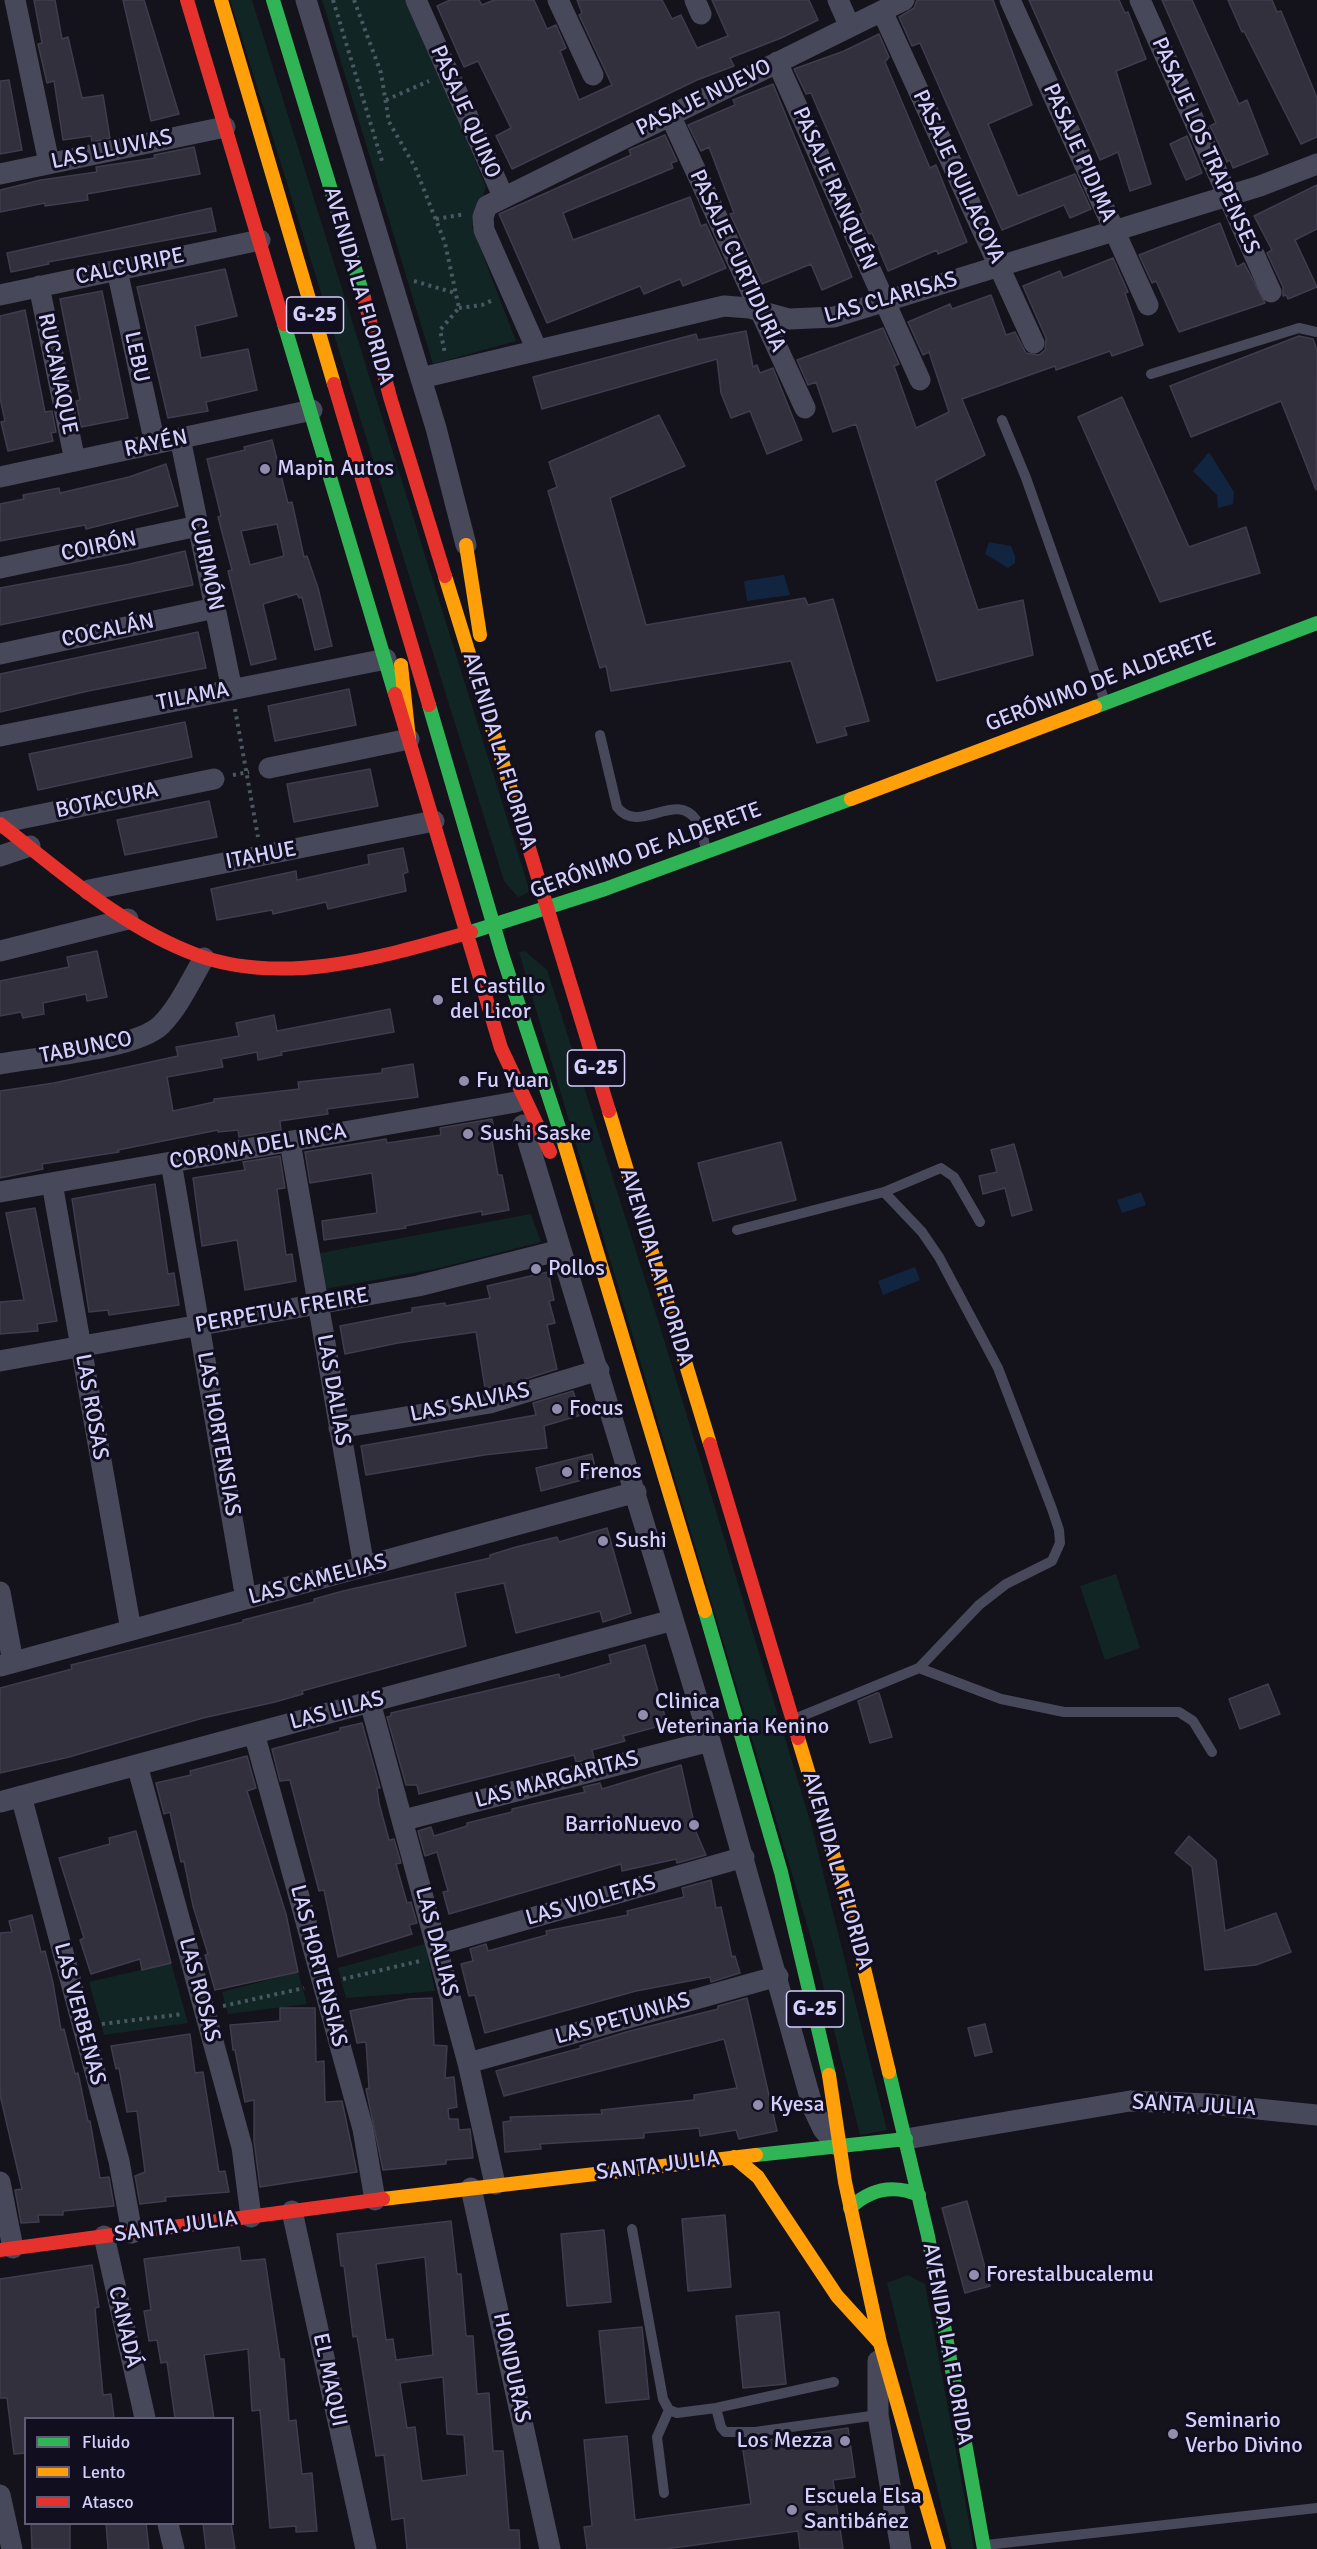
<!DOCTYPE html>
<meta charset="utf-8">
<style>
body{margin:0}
#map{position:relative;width:1317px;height:2549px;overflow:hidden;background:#14121b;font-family:Signika,sans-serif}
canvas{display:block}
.legend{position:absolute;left:24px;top:2417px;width:210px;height:108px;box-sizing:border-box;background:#110e1f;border:2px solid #5f5c77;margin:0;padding:8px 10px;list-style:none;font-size:18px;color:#d4d0fb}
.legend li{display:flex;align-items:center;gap:12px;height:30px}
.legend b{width:30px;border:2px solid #5f5c77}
</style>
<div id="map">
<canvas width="1317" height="2549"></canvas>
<ul class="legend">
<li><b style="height:8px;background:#30b455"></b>Fluido</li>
<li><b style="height:8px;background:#ff9f0a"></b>Lento</li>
<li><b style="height:8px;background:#e5322d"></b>Atasco</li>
</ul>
</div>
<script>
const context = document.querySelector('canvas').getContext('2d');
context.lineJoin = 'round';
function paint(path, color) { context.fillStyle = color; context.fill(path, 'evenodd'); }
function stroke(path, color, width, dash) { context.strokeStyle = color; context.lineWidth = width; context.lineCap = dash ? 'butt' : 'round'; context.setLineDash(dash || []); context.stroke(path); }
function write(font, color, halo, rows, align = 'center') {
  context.font = font + ' Signika,sans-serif'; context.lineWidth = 6; context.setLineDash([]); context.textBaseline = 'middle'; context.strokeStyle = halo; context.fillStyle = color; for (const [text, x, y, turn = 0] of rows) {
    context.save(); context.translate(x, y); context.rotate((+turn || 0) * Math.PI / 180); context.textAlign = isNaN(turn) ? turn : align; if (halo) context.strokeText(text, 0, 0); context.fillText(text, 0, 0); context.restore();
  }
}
const green = new Path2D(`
 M230,0H252L530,892L518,897L504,881Z
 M322,0H408L486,187L472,227L516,341L433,364Z
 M525,951L547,970L661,1330L811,1824L887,2130L860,2135L813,1945L519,952Z
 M531,1214L541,1242L435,1269L325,1289L320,1253Z
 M1116,1574L1140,1648L1105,1660L1080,1586Z
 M425,1944L435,1991L346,1998L338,1968Z
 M171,1963L188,2023L104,2035L89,1982Z
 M298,1972L307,2004L228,2014L222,1992Z
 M908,2275L925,2284L974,2549H952L887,2283Z`);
const water = new Path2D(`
 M1209,452L1234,492L1233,504L1218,508L1217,495L1193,471Z
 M989,542L1011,546L1015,556V563L1008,568L985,554Z
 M784,575L790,595L747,601L744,581Z
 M1141,1192L1146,1205L1122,1213L1117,1200Z
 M915,1267L920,1280L883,1295L878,1281Z`);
const building = new Path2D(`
 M34,0H55L62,39L68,37L82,98L103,95L110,138L92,142L91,136L63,140L54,81L47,83L38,44L42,43Z
 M123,0H144L179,114L151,121Z
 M450,0H479L482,5L494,0H534L547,29L556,25L566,48L560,51L579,100L612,85L579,15L582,13L577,0H662L672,19L681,15L697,48L728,36L712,0H809L818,20L781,38L730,58L734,66L697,80L512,169L496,136L511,128L478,61L464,67L437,6Z
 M917,0H993L1032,105L988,124L1018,196L1075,174L1091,209L1070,218L1064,205L1002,230L920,43L912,46L899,17L914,8Z
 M1029,0H1119L1125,13L1128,12L1146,59L1116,71L1151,184L1130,191L1118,152L1100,160Z
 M1162,0H1192L1239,104L1247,100L1268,154L1233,168L1230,160L1227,162L1210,126L1216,123Z
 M1228,0H1272L1277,12L1281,11L1317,98V137L1301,144L1244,31L1242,32Z
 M879,34L889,57L885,62L930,168L936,165L967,242L938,254L937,250L888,271L872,233L869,234L867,230L860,214L863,213L811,93L806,94L794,69L844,51Z
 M9,80L22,150L0,154V81Z
 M773,84L852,277L822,290L811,264L762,284L730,214L734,213L709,147L701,151L688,125L735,105L733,100Z
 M665,135L677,161L671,163L673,168L563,213L573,240L690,197L701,226L706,224L726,268L683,286L680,279L644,294L640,286L547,323L499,214L631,155L629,150Z
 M1187,136L1202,173L1186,180L1170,144Z
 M194,147L200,174L87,194L88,200L45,206V203L0,212V190L41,180L97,172L96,167L155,158L154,155Z
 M1317,185V229L1295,240L1317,287L1288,299L1286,295L1283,296V287L1267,253L1272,250L1254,216Z
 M211,208L216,231L48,262L49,264L11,272L7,253Z
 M1220,223L1237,267L1244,263L1265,303L1179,332L1156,281L1152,283L1139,255Z
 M1113,258L1128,292L1125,293L1143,345L1112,356L1110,351L1056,370L1055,366L962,399L985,455L935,481L978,610L1023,600L1033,655L937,681L856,424L833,432L816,382L808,385L797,360L883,328L899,364L894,366L916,428L949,412L929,352L923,355L908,322L950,304L952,309L991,295L1006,335L1015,332L1026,353L1039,355L1045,350L1046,338L1023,286L1060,271L1063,278Z
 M225,269L237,316L195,326L201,358L248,349L257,390L206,402L208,411L168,418L137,287Z
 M102,291L128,418L81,427L76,401L80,400L60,299Z
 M25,310L45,412L52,411L56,432L51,433L53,441L8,451L1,422L5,421L0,398V316Z
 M746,331L753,367L757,365L760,373L773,368L802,440L767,454L750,411L731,418L721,393L717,359L542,409L533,377L696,334L698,340Z
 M1299,336L1313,339L1317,350L1316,490L1281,401L1191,437L1170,386Z
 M1122,397L1189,547L1246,527L1260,573L1160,602L1078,417Z
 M659,415L685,466L610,498L646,625L805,598L808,605L833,599L869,721L844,727L847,735L817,743L791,661L611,691L606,666L600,668L548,491L557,487L549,462Z
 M272,440L288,503L292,502L304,557L307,556L318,588L332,646L315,650L302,597L299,598L297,594L263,604L276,659L251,665L228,571L232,570L218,517L221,516L207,459L245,450L244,447ZM277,524L284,556L250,565L241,531Z
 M166,464L178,506L86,529L85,525L0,541V504L24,499L23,495L59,488L60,493L129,477Z
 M185,551L193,585L0,625V588L130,564Z
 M198,632L206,668L88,691L0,712V674Z
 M349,689L356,725L275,741L268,706Z
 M185,722L192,757L38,790L29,754Z
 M370,769L378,806L294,822L287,784Z
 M209,801L217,837L125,855L117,820Z
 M403,848L408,872L403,874L406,891L328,909L326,902L273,914L272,910L217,920L211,889L296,871L297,880L369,864L368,855Z
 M97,951L107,997L87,1001L86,994L43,1003L44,1014L23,1018L21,1012L0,1016V981L69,967L67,957Z
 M390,1009L394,1032L281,1052L282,1055L258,1060L257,1052L221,1059L223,1067L167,1077L173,1111L214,1102V1099L299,1089L298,1082L382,1073V1069L413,1064L418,1097L327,1109L328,1114L280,1121L281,1130L239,1137L238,1130L218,1132V1130L118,1150L119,1152L42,1164L43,1169L0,1178V1091L54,1083L178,1056L176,1047L239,1036L236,1023L274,1015L277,1031Z
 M492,1119L496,1140L492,1141L498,1175H502L509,1210L482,1215V1211L405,1226L406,1228L324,1240L322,1221L377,1213L372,1173L310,1183L305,1152L386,1139L387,1143L441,1135L440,1128Z
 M781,1142L796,1200L713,1221L698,1163Z
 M1014,1144L1032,1210L1012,1216L1005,1188L983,1194L979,1176L997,1172L991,1150Z
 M280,1156L285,1188L277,1189L286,1255L292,1254L296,1281L245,1290L237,1240L202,1246L193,1178L245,1170L243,1162Z
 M155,1184L168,1274L174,1273L179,1305L109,1315L108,1310L89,1312L72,1199Z
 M35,1208L57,1321L37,1324L38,1331L0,1334V1302L24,1300L6,1213Z
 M548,1272L554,1300L549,1301L555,1323L547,1325L557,1369L507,1385L485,1388L476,1332L398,1343L345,1354L340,1326L412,1312V1308L445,1303V1306L490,1298L487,1286Z
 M573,1391L581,1415L544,1426L547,1448L484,1455L366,1475L361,1446L536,1415L533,1403Z
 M592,1454L597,1476L541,1491L536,1468Z
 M607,1528L631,1613L603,1622L600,1611L516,1633L504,1583L455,1593L466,1646L302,1691L303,1694L275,1702L203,1718L69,1757L0,1773V1688L72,1669L71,1665L243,1622V1620L314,1602V1599L343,1591L490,1558V1555L516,1547L557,1537L559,1542Z
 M645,1645L667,1724L623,1736L625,1741L592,1750L594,1758L576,1762L574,1755L419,1794L417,1785H406L387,1717L391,1716V1713L559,1674L560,1678L611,1663L609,1655Z
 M1268,1684L1280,1714L1240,1729L1229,1699Z
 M877,1693H879L892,1737L870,1743L858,1701Z
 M362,1723L380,1788H377L379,1803L389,1840L394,1839L401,1863L396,1864L407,1903L411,1902L417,1923L409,1925L412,1934L338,1957L324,1890L319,1891L290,1780L280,1781L272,1749L340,1731V1728Z
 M247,1756L256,1788L247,1791L286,1914L298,1972L215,1990L205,1955L208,1954L193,1906L184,1861L181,1862L170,1812L164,1814L156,1783L191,1775L190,1771Z
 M681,1765L696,1832L706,1855L677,1863L676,1859L622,1871L621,1864L449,1914L443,1892L448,1891L437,1852L425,1856L418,1831L431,1827L434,1836L467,1826V1823L512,1812V1809L585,1792L583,1787L600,1783L602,1789Z
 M136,1831L171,1963L142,1970L140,1959L91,1974L80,1940L84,1938L59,1858L110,1844L109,1838Z
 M1189,1836L1216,1860L1225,1931L1276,1913L1291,1952L1256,1965L1205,1970L1192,1867L1175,1853Z
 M711,1880L716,1908L721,1907L732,1957L735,1956L740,1973L711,1982L710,1977L636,1991L485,2033L475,1995L469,1996L461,1964L473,1961L470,1949L486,1944L488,1951L547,1935L546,1931L628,1915L627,1911L684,1897L682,1888Z
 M32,1915L41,1952L45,1951L53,1983L61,2030L64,2029L75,2074L78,2073L88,2121H90L100,2178L109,2177L114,2206L63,2211V2215H38L39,2222L21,2223L15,2190L22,2189L0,2095V1933L12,1932L9,1921Z
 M432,1998L434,2045L447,2046L445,2078L454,2077L457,2107L448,2109L449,2119H458L459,2130L470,2129L473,2158L446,2160V2164L383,2170L366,2089L369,2088L366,2042L357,2043L350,2011L409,1999Z
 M747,1998L777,2131L739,2139L736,2130L700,2136L699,2128L644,2133V2138L540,2144L541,2149L505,2152L503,2122L511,2121L510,2117L602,2114L601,2110L694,2100V2095L737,2088L724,2039L504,2096L496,2071L581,2048L580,2046L626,2032L718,2009V2006Z
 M280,2008H315L316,2062L324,2061L325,2102L342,2101L357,2172L260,2187L254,2141V2100L245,2102L235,2050H233L230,2025L280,2021Z
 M985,2024L992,2052L975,2056L968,2028Z
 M190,2034L195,2073L203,2072L219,2172L225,2171L229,2192L165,2197L166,2201L140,2204L135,2176L145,2172L137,2111L127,2112L119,2068L116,2069L111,2046Z
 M967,2201L990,2286L965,2293L942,2208Z
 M725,2215L731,2287L688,2291L682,2219Z
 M451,2221L457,2274H461L466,2336H473L477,2394L489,2393L493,2451H503L509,2530H519L520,2549H407L404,2518L392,2520L384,2455L376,2456L357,2336L353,2337L344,2266H341L337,2234ZM425,2257L433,2355L396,2360L393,2339L386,2340L376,2264ZM443,2377L447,2434L464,2435L467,2475L422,2481L415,2427L407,2428L400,2383Z
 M604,2230L611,2302L567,2306L561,2234Z
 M239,2247L241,2261L265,2259L280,2359H284L289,2421L296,2420L302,2474L312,2473L317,2531L296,2532V2526L270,2528L260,2410L252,2411L248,2349L204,2355L214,2418H175L167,2362L161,2363L157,2340L149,2341L144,2311L151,2310L144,2259Z
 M92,2265L99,2307L95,2308L103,2395L111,2394L114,2418H26V2453L14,2454L7,2398H0V2279Z
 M779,2312L786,2384L743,2388L736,2316Z
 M642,2327L649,2399L606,2403L599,2331Z
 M848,2428L855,2477L833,2480L843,2549H800L798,2531L666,2549H587L584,2527L592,2526L584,2440L627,2436L635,2520L751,2504L742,2444Z
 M31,2523H70V2549H32Z
 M106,2523H146L149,2549H108Z
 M203,2523H231L235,2549H206Z`);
const path = new Path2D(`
 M333,0L382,161L378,162
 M354,0L381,73L389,122L415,167L445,243L459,308L440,330L445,353
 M386,100L429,81
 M436,219L465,214
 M414,281L455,293
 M459,308L482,305L493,300
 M235,709L258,837
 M233,775L249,772
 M343,1979L420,1961
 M223,2006L304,1988
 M102,2024L183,2014`);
const lane = new Path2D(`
 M1151,374L1299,328L1317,332
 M1002,420L1026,478L1105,702
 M600,735L617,807C639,836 676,789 697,821C703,829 704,842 706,852
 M737,1230L884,1192L941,1168L954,1177L980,1222
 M919,1668L1001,1699L1064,1712H1179L1193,1721L1212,1752
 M797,1718L919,1668L979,1605L1006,1584L1052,1561L1060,1543L1059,1530L1052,1509L998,1368L939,1257L922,1232L884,1192
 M632,2229L663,2399L669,2410L677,2413L716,2408L834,2382
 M716,2408L721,2427L725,2432H755L878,2415
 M664,2493L657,2437L669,2410
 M986,2545L1317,2508`);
const street = new Path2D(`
 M15,0L49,163
 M306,0L436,428L466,545
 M416,0L503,196
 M558,0L593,75
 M695,0L701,14
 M838,0L850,27
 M1010,0L1148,305
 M1140,0L1271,292
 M882,11L1034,343
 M777,62L920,380
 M670,115L805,408
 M0,174L225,127
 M117,270L155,444
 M39,286L75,461
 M0,295L260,240
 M537,350L484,230L483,217L487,206L904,0
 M421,378L724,306L749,308L789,319L834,317L1260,186L1317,164
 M180,438L232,690
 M0,477L312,410
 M0,568L198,526
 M0,654L215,608
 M0,736L386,659
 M269,768L409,739
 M0,823L214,779
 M0,856L30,846
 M89,890L434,821
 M0,951L128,919
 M0,1064C37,1057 137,1049 161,1025C179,1007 191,980 204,958
 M523,1125L710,1741L813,2108L823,2129L837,2145
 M290,1142L364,1567
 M171,1162L246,1599
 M52,1183L131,1630
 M0,1192L516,1102
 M0,1361L418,1286L561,1250
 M339,1428L490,1403L599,1370
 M0,1592L13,1662
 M0,1666L636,1492
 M370,1702L468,2063L495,2184
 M254,1733L363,2129L375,2200
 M137,1765L242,2147L251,2217
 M21,1796L119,2161L132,2233
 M0,1802L673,1620
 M404,1820L710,1741
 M437,1945L744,1857
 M468,2063L778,1976
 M906,2139L1130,2101L1209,2104L1317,2115
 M0,2182L13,2248
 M471,2188L550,2549
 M292,2211L366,2549
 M104,2236L145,2418
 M878,2361V2415L901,2549
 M0,2495L12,2549
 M168,2524L174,2549`);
const fast = new Path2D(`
 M273,0L364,298
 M284,324L395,694
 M429,705L502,954L565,1146
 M1095,707L1317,623
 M471,932L605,889L851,799
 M705,1611L781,1872L829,2075
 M889,2072L928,2236L984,2549
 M756,2155L906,2139
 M850,2208C870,2189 893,2184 919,2195`);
const slow = new Path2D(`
 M221,0L334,384
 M466,545L480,635
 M445,576L525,835
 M401,665L409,739
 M851,799L1095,707
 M609,1111L710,1444
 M565,1146L705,1611
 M798,1738L850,1910L889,2072
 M829,2075L845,2182L880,2343L939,2549
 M734,2157L758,2177L837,2296L879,2342
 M383,2199L756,2155`);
const jam = new Path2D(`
 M187,0L284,324
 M364,298L390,397L445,576
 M334,384L429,705
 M395,694L501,1048
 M0,824C62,872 123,928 197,955C285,987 385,956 471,932
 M525,835L609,1111
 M501,1048L550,1152
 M710,1444L798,1738
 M0,2250L383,2199`);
const markers = [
 [265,469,6,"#918ead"],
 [438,1000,6,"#918ead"],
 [464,1081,6,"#918ead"],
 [468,1134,6,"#918ead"],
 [536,1269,6,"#918ead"],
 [557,1409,6,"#918ead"],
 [567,1472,6,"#918ead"],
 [603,1541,6,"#918ead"],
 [643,1715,6,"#918ead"],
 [694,1825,6,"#918ead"],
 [758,2105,6,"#918ead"],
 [974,2275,6,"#918ead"],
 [1173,2434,6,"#918ead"],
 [845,2441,6,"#918ead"],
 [792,2510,6,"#918ead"]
];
const shields = [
 [315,315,57],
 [596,1068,57],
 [815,2009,57]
];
const shieldNames = [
 ["G-25",315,315],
 ["G-25",596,1068],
 ["G-25",815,2009]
];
const streetNames = [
 ["PASAJE NUEVO",704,98,-26],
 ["PASAJE QUINO",465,112,66],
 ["PASAJE LOS TRAPENSES",1205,146,66],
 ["LAS LLUVIAS",112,150,-12],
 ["PASAJE PIDIMA",1079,153,66],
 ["PASAJE QUILACOYA",958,177,65],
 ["PASAJE RANQUÉN",834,189,66],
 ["PASAJE CURTIDURÍA",737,261,65],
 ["CALCURIPE",130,267,-12],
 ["AVENIDA LA FLORIDA",358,286,74],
 ["LAS CLARISAS",891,298,-16],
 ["LEBU",136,357,78],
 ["RUCANAQUE",57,374,78],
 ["RAYÉN",156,444,-12],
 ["COIRÓN",99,547,-12],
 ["CURIMÓN",206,564,78],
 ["COCALÁN",108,631,-12],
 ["GERÓNIMO DE ALDERETE",1101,682,-21],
 ["TILAMA",193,697,-11],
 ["AVENIDA LA FLORIDA",499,751,73],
 ["BOTACURA",107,801,-12],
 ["GERÓNIMO DE ALDERETE",646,851,-20],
 ["ITAHUE",261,856,-11],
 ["TABUNCO",86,1048,-11],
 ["CORONA DEL INCA",258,1147,-10],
 ["AVENIDA LA FLORIDA",656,1267,73],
 ["PERPETUA FREIRE",282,1311,-10],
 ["LAS DALIAS",333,1390,80],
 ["LAS SALVIAS",470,1403,-12],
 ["LAS ROSAS",91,1407,80],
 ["LAS HORTENSIAS",218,1434,80],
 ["LAS CAMELIAS",318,1580,-15],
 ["LAS LILAS",337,1711,-15],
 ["LAS MARGARITAS",557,1780,-15],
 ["AVENIDA LA FLORIDA",837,1871,74],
 ["LAS VIOLETAS",591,1901,-16],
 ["LAS DALIAS",436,1942,75],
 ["LAS HORTENSIAS",318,1966,75],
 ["LAS ROSAS",199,1990,75],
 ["LAS VERBENAS",79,2014,75],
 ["LAS PETUNIAS",623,2019,-16],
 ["SANTA JULIA",1194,2106,3],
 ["SANTA JULIA",658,2166,-7],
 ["SANTA JULIA",176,2227,-8],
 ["CANADÁ",124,2327,77],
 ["AVENIDA LA FLORIDA",947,2344,80],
 ["HONDURAS",511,2368,78],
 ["EL MAQUI",329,2380,78]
];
const poiNames = [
 ["Mapin Autos",277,469],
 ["El Castillo",450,987],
 ["del Licor",450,1012],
 ["Fu Yuan",476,1081],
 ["Sushi Saske",480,1134],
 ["Pollos",548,1269],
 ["Focus",569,1409],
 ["Frenos",579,1472],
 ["Sushi",615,1541],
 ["Clinica",655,1702],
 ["Veterinaria Kenino",655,1727],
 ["BarrioNuevo",682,1825,"right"],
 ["Kyesa",770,2105],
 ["Forestalbucalemu",986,2275],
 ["Seminario",1185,2421],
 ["Verbo Divino",1185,2446],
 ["Los Mezza",833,2441,"right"],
 ["Escuela Elsa",804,2497],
 ["Santibáñez",804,2522]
];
paint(green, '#122525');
paint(water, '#122540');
paint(building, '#32303d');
stroke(building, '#403c4e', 1.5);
stroke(path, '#4a5862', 4, [3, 4.5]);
stroke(lane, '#48485b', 10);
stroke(street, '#48485b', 21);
stroke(fast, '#30b455', 14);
stroke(slow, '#ff9f0a', 14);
stroke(jam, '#e5322d', 14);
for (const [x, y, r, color] of markers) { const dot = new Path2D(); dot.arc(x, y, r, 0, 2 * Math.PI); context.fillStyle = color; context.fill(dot); stroke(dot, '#110e1f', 2); }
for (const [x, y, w] of shields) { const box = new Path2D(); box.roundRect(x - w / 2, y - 18, w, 36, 4.5); context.fillStyle = '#110e1f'; context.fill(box); stroke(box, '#d4d0fb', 1.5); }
write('bold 21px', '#d4d0fb', null, shieldNames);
write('22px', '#d4d0fb', '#110e1f', streetNames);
write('22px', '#d4d0fb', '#110e1f', poiNames, 'left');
</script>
